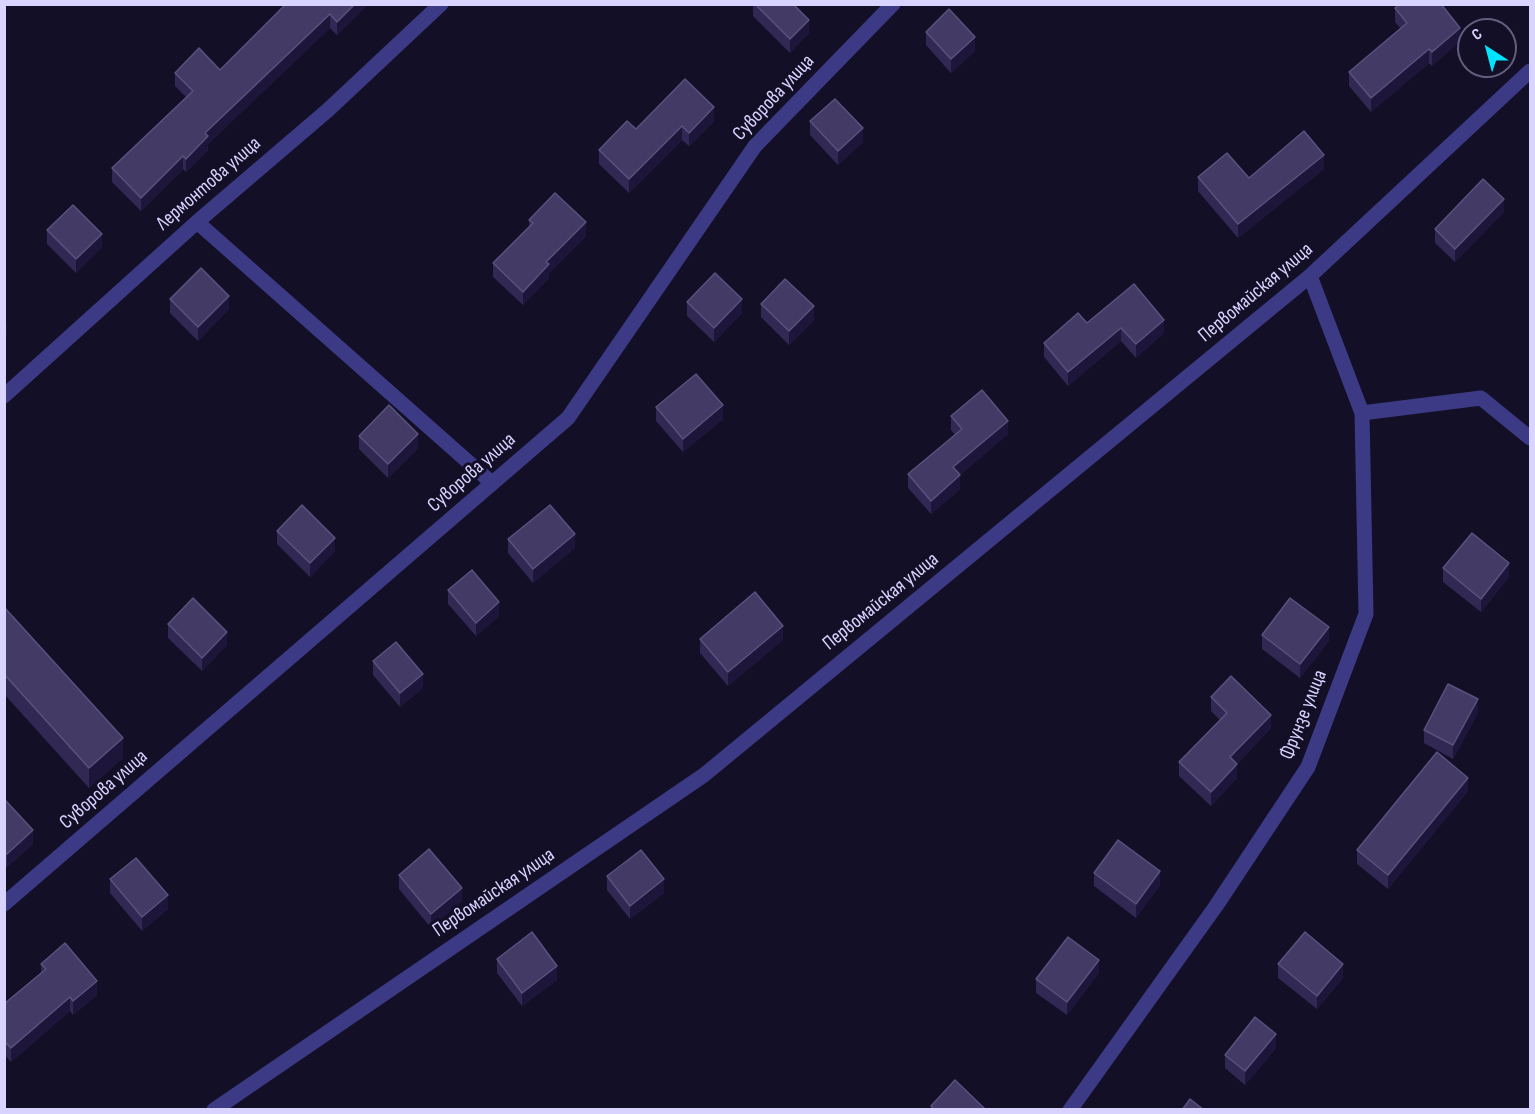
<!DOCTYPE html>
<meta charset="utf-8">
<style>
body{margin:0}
#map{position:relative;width:1535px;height:1114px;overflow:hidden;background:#130f26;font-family:"Sofia Sans Condensed",sans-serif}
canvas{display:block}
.frame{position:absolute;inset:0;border:6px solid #d9d4ff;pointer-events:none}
.north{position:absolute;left:1457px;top:18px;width:60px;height:60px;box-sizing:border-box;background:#130f26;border:2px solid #625e7d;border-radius:50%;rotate:324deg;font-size:16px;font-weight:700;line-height:24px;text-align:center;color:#d9d4ff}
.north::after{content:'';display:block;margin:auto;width:21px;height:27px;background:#00e5ff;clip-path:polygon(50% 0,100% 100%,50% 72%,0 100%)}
</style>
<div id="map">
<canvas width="1535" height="1114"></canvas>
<div class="frame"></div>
<div class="north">С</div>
</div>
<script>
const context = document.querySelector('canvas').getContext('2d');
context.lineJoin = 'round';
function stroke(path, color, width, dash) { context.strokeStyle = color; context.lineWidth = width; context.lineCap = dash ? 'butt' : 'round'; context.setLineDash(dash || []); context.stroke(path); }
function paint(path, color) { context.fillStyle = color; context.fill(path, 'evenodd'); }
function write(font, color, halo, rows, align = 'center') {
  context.font = font + ' "Sofia Sans Condensed",sans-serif'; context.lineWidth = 6; context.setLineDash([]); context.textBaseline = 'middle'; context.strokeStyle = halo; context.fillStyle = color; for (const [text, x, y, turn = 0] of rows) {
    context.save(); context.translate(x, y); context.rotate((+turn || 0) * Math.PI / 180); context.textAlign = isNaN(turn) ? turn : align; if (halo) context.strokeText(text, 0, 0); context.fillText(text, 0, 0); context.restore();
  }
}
const minor = new Path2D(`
 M197,222L492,483
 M4,396L197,222L328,110L441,4
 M1362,413L1481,398L1530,438
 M4,904L568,418L755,146L893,4
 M214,1110L704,775L1310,276L1530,71
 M1070,1110L1216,906L1308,767L1366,614L1362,413L1310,276`);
const wall = new Path2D(`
 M286,4H368L337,35L330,28L208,144V150L186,172L183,169L141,211L112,182V168L186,97L175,86V73L220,70Z
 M753,4H793L809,33L790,53L753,16Z
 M1395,8L1460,41L1432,66L1429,63L1371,112L1349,86V72L1401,29L1395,22Z
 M926,32L975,51L951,73L926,45Z
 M714,121L689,146L682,140L629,193L599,164V150L636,129Z
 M810,121L863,142L838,165L810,135Z
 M1324,169L1238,238L1198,191V177L1249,178Z
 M1504,212L1455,262L1435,243V229Z
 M529,220L586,236L549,273V278L523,305L493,277V263L529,227Z
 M47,230L102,247L76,273L47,244Z
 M170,299L229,309L198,341L170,313Z
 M687,302L742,313L714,342L687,316Z
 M761,304L814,320L789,345L761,317Z
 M1087,323L1164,333L1136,358L1121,341L1068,386L1044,357V343Z
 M656,407L723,419L683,452L656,421Z
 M951,416L1008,434L960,475V489L931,514L908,488V474L955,435L951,430Z
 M359,436L418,448L388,478L359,449Z
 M277,531L335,551L310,577L277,544Z
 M508,539L575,548L533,583L508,553Z
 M1443,568L1509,577L1481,612L1443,582Z
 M448,590L499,616L476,636L448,604Z
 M4,607L123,758L89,788L4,694Z
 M168,624L227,645L202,671L168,638Z
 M1262,635L1329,641L1300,678L1262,649Z
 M700,639L783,640L728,686L700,653Z
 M373,661L423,688L400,707L373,675Z
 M1211,697L1271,728L1237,764V778L1211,806L1179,776V762L1220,720L1211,711Z
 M1478,713L1453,759L1424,743V730Z
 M1468,791L1388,889L1357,864V850Z
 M4,803L33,844L7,867L4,865Z
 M1094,873L1160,885L1136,918L1094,886Z
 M399,875L462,901L431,928L399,889Z
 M607,876L664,893L630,919L607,890Z
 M110,879L168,909L142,931L110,893Z
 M497,959L557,980L522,1006L497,973Z
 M41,964L97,995L73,1015L70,1011L11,1062L4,1054V1004L41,973Z
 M1278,964L1343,978L1317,1009L1278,978Z
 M1099,973L1067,1015L1036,993V979Z
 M1276,1048L1245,1085L1225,1068V1055Z`);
const shadedWall = new Path2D(`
 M355,4H368L337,35V22Z
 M330,14V28L208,144V150L186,172V159L205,133Z
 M809,20V33L790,53V39Z
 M1460,28V41L1432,66V52Z
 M975,37V51L951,73V59Z
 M1429,49V63L1371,112V98Z
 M714,107V121L689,146V133Z
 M682,126V140L629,193V179Z
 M863,128V142L838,165V151Z
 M1324,155V169L1238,238V224Z
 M183,156V169L141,211V198Z
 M1504,199V212L1455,262V249Z
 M586,222V236L549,273V278L523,305V292L546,262Z
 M102,234V247L76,273V259Z
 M229,296V309L198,341V327Z
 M742,299V313L714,342V328Z
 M814,306V320L789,345V331Z
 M1164,320V333L1136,358V344Z
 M7,323V337L4,339V326Z
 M1121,328V341L1068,386V372Z
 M723,405V419L683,452V439Z
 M1008,421V434L953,481V467Z
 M418,434V448L388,478V464Z
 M960,475V489L931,514V501Z
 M575,534V548L533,583V569Z
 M335,538V551L310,577V563Z
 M1509,563V577L1481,612V599Z
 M499,602V616L476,636V623Z
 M783,626V640L728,686V672Z
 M1329,627V641L1300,678V664Z
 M227,632V645L202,671V658Z
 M423,674V688L400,707V693Z
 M1478,699V713L1453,759V745Z
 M1271,715V728L1230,771V757Z
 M123,738V758L89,788V768Z
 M1237,764V778L1211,806V792Z
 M1468,778V791L1388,889V875Z
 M33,830V844L7,867V854Z
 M1160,871V885L1136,918V904Z
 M664,879V893L630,919V906Z
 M462,888V901L431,928V914Z
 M168,895V909L142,931V917Z
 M1099,960V973L1067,1015V1002Z
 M1343,964V978L1317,1009V996Z
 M557,966V980L522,1006V993Z
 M97,981V995L73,1015V1001Z
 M70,997V1011L11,1062V1048Z
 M1276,1034V1048L1245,1085V1071Z`);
const building = new Path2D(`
 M286,4H355L337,22L330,14L205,133L208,136L186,159L183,156L141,198L112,168L193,91L175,73L199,48L220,70Z
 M755,4H793L809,20L790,39Z
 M1400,4H1441L1460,28L1432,52L1429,49L1371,98L1349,72L1407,23L1395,8Z
 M949,9L975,37L951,59L926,32Z
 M685,79L714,107L689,133L682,126L629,179L599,150L627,121L636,129Z
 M835,99L863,128L838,151L810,121Z
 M1304,131L1324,155L1238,224L1198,177L1227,153L1249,178Z
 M1483,179L1504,199L1455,249L1435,229Z
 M555,193L586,222L546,262L549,264L523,292L493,263L533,223L529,220Z
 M73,205L102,234L76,259L47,230Z
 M201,268L229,296L198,327L170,299Z
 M715,273L742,299L714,328L687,302Z
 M785,279L814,306L789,331L761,304Z
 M1134,284L1164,320L1136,344L1121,328L1068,372L1044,343L1078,313L1087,323Z
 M696,374L723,405L683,439L656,407Z
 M982,390L1008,421L953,467L960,475L931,501L908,474L962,429L951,416Z
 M389,405L418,434L388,464L359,436Z
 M302,505L335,538L310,563L277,531Z
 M550,505L575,534L533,569L508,539Z
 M1472,533L1509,563L1481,599L1443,568Z
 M472,570L499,602L476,623L448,590Z
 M755,592L783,626L728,672L700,639Z
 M193,598L227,632L202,658L168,624Z
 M1290,598L1329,627L1300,664L1262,635Z
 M4,607L123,738L89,768L4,674Z
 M396,642L423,674L400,693L373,661Z
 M1231,676L1271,715L1230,757L1237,764L1211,792L1179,762L1227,713L1211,697Z
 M1448,684L1478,699L1453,745L1424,730Z
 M1437,752L1468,778L1388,875L1357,850Z
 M6,801L33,830L7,854L4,851V803Z
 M1118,840L1160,871L1136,904L1094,873Z
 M429,849L462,888L431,914L399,875Z
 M641,850L664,879L630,906L607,876Z
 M136,858L168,895L142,917L110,879Z
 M532,932L557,966L522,993L497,959Z
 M1305,932L1343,964L1317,996L1278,964Z
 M1068,937L1099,960L1067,1002L1036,979Z
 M65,943L97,981L73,1001L70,997L11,1048L4,1041V1004L46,969L41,964Z
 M1255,1017L1276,1034L1245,1071L1225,1055Z
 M955,1080L985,1109L984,1110H934L931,1106Z
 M1190,1099L1204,1110H1182Z`);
const streetNames = [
 ["Суворова улица",774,98,-47],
 ["Лермонтова улица",209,184,-41],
 ["Первомайская улица",1256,293,-40],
 ["Суворова улица",472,473,-41],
 ["Первомайская улица",881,602,-39],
 ["Фрунзе улица",1304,715,-68],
 ["Суворова улица",104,790,-41],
 ["Первомайская улица",494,893,-34]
];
stroke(minor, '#3d3a85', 15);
paint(wall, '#312854');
paint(shadedWall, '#1d163a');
paint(building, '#433a66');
stroke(building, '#5a527e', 1.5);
write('20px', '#d9d4ff', '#130f26', streetNames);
</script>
